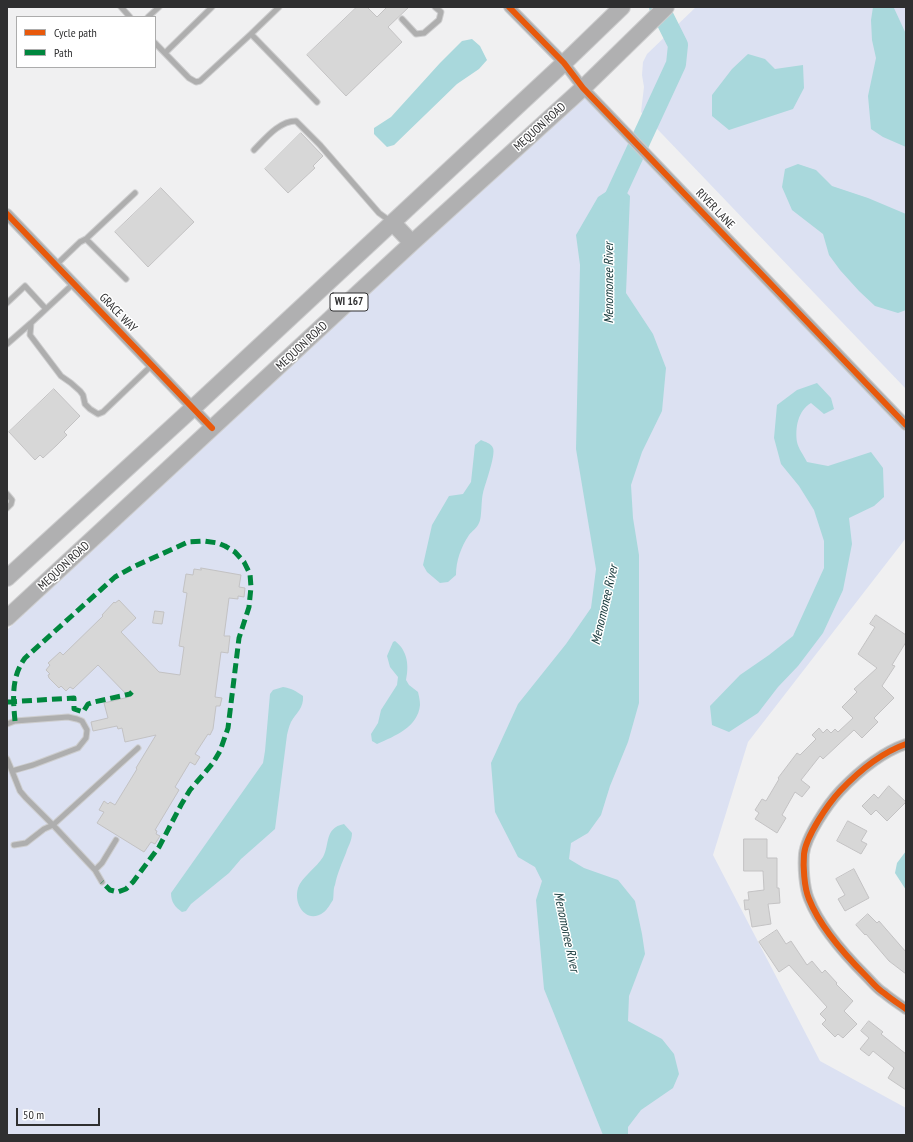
<!DOCTYPE html>
<style>
body{margin:0}
#map{position:relative;width:913px;height:1142px;overflow:hidden;background:#f0f0f1;font-family:"PT Sans Narrow",sans-serif}
canvas{display:block}
.frame{position:absolute;inset:0;border:8px solid #2f2f30;pointer-events:none}
.legend{position:absolute;left:16px;top:16px;width:140px;height:52px;box-sizing:border-box;background:#fff;border:1px solid #acacac;margin:0;padding:5px 7px;list-style:none;font-size:12px;color:#2f2f30}
.legend li{display:flex;align-items:center;gap:8px;height:20px}
.legend b{width:20px;border:1px solid #acacac}
.scale{position:absolute;left:16px;top:1108px;width:84px;height:18px;box-sizing:border-box;border:2px solid #2f2f30;border-top:0;padding-left:5px;font-size:12px;line-height:14px;white-space:nowrap;color:#2f2f30;-webkit-text-stroke:3px #fff;paint-order:stroke}
</style>
<div id="map">
<canvas width="913" height="1142"></canvas>
<div class="frame"></div>
<ul class="legend">
<li><b style="height:5px;background:#e8590c"></b>Cycle path</li>
<li><b style="height:5px;background:#00873e"></b>Path</li>
</ul>
<div class="scale">50 m</div>
</div>
<script>
const context = document.querySelector('canvas').getContext('2d');
context.lineJoin = 'round';
function paint(path, color) { context.fillStyle = color; context.fill(path, 'evenodd'); }
function stroke(path, color, width, dash) { context.strokeStyle = color; context.lineWidth = width; context.lineCap = dash ? 'butt' : 'round'; context.setLineDash(dash || []); context.stroke(path); }
function write(font, color, halo, rows, align = 'center') {
  context.font = font + ' "PT Sans Narrow",sans-serif'; context.lineWidth = 3; context.setLineDash([]); context.textBaseline = 'middle'; context.strokeStyle = halo; context.fillStyle = color; for (const [text, x, y, turn = 0] of rows) {
    context.save(); context.translate(x, y); context.rotate((+turn || 0) * Math.PI / 180); context.textAlign = isNaN(turn) ? turn : align; if (halo) context.strokeText(text, 0, 0); context.fillText(text, 0, 0); context.restore();
  }
}
const green = new Path2D(`
 M696,7H906V389L641,112L644,87L642,75L643,62L647,54Z
 M583,88L906,425V538L748,742L713,855L820,1061L906,1108V1135H7V630L217,434Z`);
const water = new Path2D(`
 M873,7H892L894,8L906,34V147L883,137L871,129L868,96L876,58L872,40L871,20Z
 M472,39L480,46L487,60L479,69L457,84L394,145L387,147L374,134V128L391,117L440,63L462,41Z
 M748,54L765,59L775,69L803,65L804,88L793,109L729,130L712,116V95L732,69Z
 M798,164L816,170L832,186L868,198L906,214V310L898,313L875,306L859,291L840,270L829,255L823,234L792,210L782,187L785,169Z
 M618,184L630,196L626,293L653,334L666,368L662,411L642,452L631,485L633,518L639,555V703L628,742L610,786L601,815L588,833L571,843L569,859L584,868L618,880L635,901L642,934L645,954L629,996L628,1021L662,1039L674,1054L679,1074L673,1088L641,1110L628,1127V1135H603L544,989L536,900L542,881L535,867L518,857L495,812L491,763L518,704L566,644L591,608L596,569L576,449L580,265L576,235L598,197Z
 M817,383L831,398L834,409L824,414L811,403C798,411 795,427 797,442C798,448 804,456 807,462L828,466L871,452L883,468L884,497L874,506L849,518L852,544L843,590L823,633L798,666L778,687L758,713L729,732L712,725L710,706L740,675L769,655L793,636L824,568V541L814,510L799,486L781,464L774,438L777,405L797,390Z
 M481,440C485,442 491,443 493,448C496,455 485,484 483,493C481,500 482,519 479,523C477,528 472,531 469,535C461,547 456,561 456,575L448,582L440,583L427,572L423,565L432,525L449,496L463,494L471,482L475,445Z
 M395,641C408,651 409,666 406,680L409,685L418,692C419,696 420,701 420,705C418,727 395,736 377,744L372,741L371,734L378,723L381,710L397,685L398,677L390,667L387,656L393,642Z
 M283,687C291,688 296,691 303,696C304,708 296,713 291,722C289,726 288,731 287,735L275,829L241,859L229,873L191,904L186,911L182,912C175,907 171,902 171,893L263,763L265,751L270,694L273,690Z
 M344,824L352,833C352,841 348,846 346,853C342,863 337,874 335,885C333,889 334,895 333,900C331,903 327,910 324,912C307,925 293,905 298,888C301,878 317,867 323,857C330,845 324,828 344,824Z
 M906,851V890L895,873L897,863Z`);
const river = new Path2D(`
 M612,212L614,198L676,64L678,45L659,7`);
const building = new Path2D(`
 M357,7H367L377,17L387,7H409L388,27L402,42L346,96L307,55Z
 M301,133L323,156L313,166L315,168L288,193L265,169Z
 M161,188L194,222L148,267L115,232Z
 M54,389L80,416L64,432L67,435L57,445L43,458L40,455L35,460L9,432Z
 M201,568L241,575L239,587L245,588L244,597L238,596V599L229,598L224,636H230L228,653L221,652L215,697L222,698L220,706H216L213,729L210,735L208,734L195,754L200,757L195,765L190,762L175,787L179,790L155,830L157,831L156,834L160,836L155,844L151,842L144,852L97,823L104,812L99,810L104,801L108,804L110,802L115,805L137,769L136,768L156,735L125,742L122,728L118,729L117,726L93,731L91,722L108,718L104,703L129,697L98,665L73,689L70,687L66,691L61,686L59,688L49,678L48,675L50,674L46,670L50,665L48,663L60,652L63,655L103,616L102,615L114,602L115,603L119,600L136,618L121,632L159,672L180,675L184,647L179,646L187,593L183,592L186,574L193,575L194,569L201,570Z
 M155,611L164,612L162,624L153,623Z
 M876,615L906,635V642L892,665L895,666L882,686L894,698L874,718L878,722L862,738L854,730L823,759L820,756L801,780L810,787L802,797L795,792L782,815L786,818L777,833L755,819L759,813L755,810L762,799L766,801L779,779L778,778L797,753L800,755L816,739L812,735L819,728L823,733L827,729L831,733L835,729L838,732L853,718L842,707L857,692L854,689L877,668L858,654L875,627L870,624Z
 M889,786L906,802L887,821L876,810L871,815L862,806L874,794L878,798Z
 M848,821L867,831L861,841L867,844L861,854L837,841Z
 M744,839H767V858H777V888H779L780,903L768,904L771,924L752,927L749,909L745,910L744,900H749L748,892L764,890L763,871H744Z
 M854,869L869,898L845,911L838,899L845,895L836,879Z
 M868,914L877,923L879,921L906,952V974L889,961L866,934L865,935L856,925Z
 M777,930L786,944L791,941L807,965L812,961L822,973L825,970L837,983L836,984L853,1001L844,1011L857,1024L843,1038L838,1034L835,1037L822,1024L826,1020L820,1014L827,1007L789,965L779,972L759,942Z
 M869,1021L883,1032L881,1034L906,1054V1090L888,1078L894,1068L873,1051L869,1056L860,1049L869,1038L861,1031Z`);
const service = new Path2D(`
 M121,7L130,17
 M148,17L159,7
 M402,19L416,34L424,33L439,20L441,12L435,7
 M251,34L279,7
 M155,43L189,78L196,82L200,81L251,34L317,102
 M165,53L212,7
 M254,150C265,139 279,121 296,121L320,145L379,213L390,221
 M86,239L135,193
 M56,265L80,242L86,239L126,279
 M74,283L31,323L30,335L61,376L71,383L80,391L83,395L85,404L90,409L98,414L103,412L152,365
 M7,303L25,286L46,309
 M7,344L31,323
 M7,494L12,500L11,504L7,508
 M7,724L15,721L68,717L77,719L82,721L87,730L86,738L78,748L33,765L12,771L20,791L26,798L53,825L95,870L102,882
 M7,759L12,771
 M14,845L26,843L44,829L53,825L138,748
 M95,870L102,863L116,840`);
const minor = new Path2D(`
 M509,7L564,63L583,88L906,425
 M7,214L212,428
 M906,744C880,753 859,771 840,791C828,804 806,836 804,854C803,866 804,887 809,899C820,927 845,955 866,976C872,982 877,989 884,993C891,999 899,1004 906,1009`);
const primary = new Path2D(`
 M393,223L412,243
 M7,578L193,408L564,63L622,7
 M7,618L412,243L583,88L666,7`);
const quiet = new Path2D(`
 M7,702L74,698V709L83,712L88,704L94,702L130,694L132,692
 M15,721C13,699 11,677 25,658L115,577L133,567L188,542L204,541L218,543L225,546L235,552L244,562L250,574L251,587L249,607L239,638L228,728L220,751L213,763L190,790L181,805L159,847L133,882L126,889L118,892L110,890L102,882`);
const cycleway = new Path2D(`
 M509,7L564,63L583,88L906,425
 M7,214L212,428
 M906,744C880,753 859,771 840,791C828,804 806,836 804,854C803,866 804,887 809,899C820,927 845,955 866,976C872,982 877,989 884,993C891,999 899,1004 906,1009`);
const shields = [
 [349,302,38]
];
const shieldNames = [
 ["WI 167",349,302]
];
const streetNames = [
 ["MEQUON ROAD",540,127,-42],
 ["RIVER LANE",715,209,46],
 ["GRACE WAY",118,313,46],
 ["MEQUON ROAD",302,346,-43],
 ["MEQUON ROAD",64,566,-43]
];
const waterNames = [
 ["Menomonee River",609,283,-90],
 ["Menomonee River",605,605,-77],
 ["Menomonee River",566,932,78]
];
paint(green, '#dce1f2');
paint(water, '#a9d8dc');
stroke(river, '#a9d8dc', 20);
paint(building, '#d7d7d7');
stroke(building, '#c3c2c3', 1);
stroke(service, '#cdcdce', 7);
stroke(minor, '#cdcdce', 12);
stroke(primary, '#cdcdce', 18);
stroke(service, '#aeaeae', 5);
stroke(minor, '#aeaeae', 10);
stroke(primary, '#b0b0b1', 16);
stroke(quiet, '#00873e', 5, [10, 5]);
stroke(cycleway, '#e8590c', 6);
for (const [x, y, w] of shields) { const box = new Path2D(); box.roundRect(x - w / 2, y - 9, w, 18, 3); context.fillStyle = '#fff'; context.fill(box); stroke(box, '#2f2f30', 1); }
write('bold 11px', '#2f2f30', null, shieldNames);
write('12px', '#2f2f30', '#fff', streetNames);
write('italic 13px', '#16383a', '#fff', waterNames);
</script>
